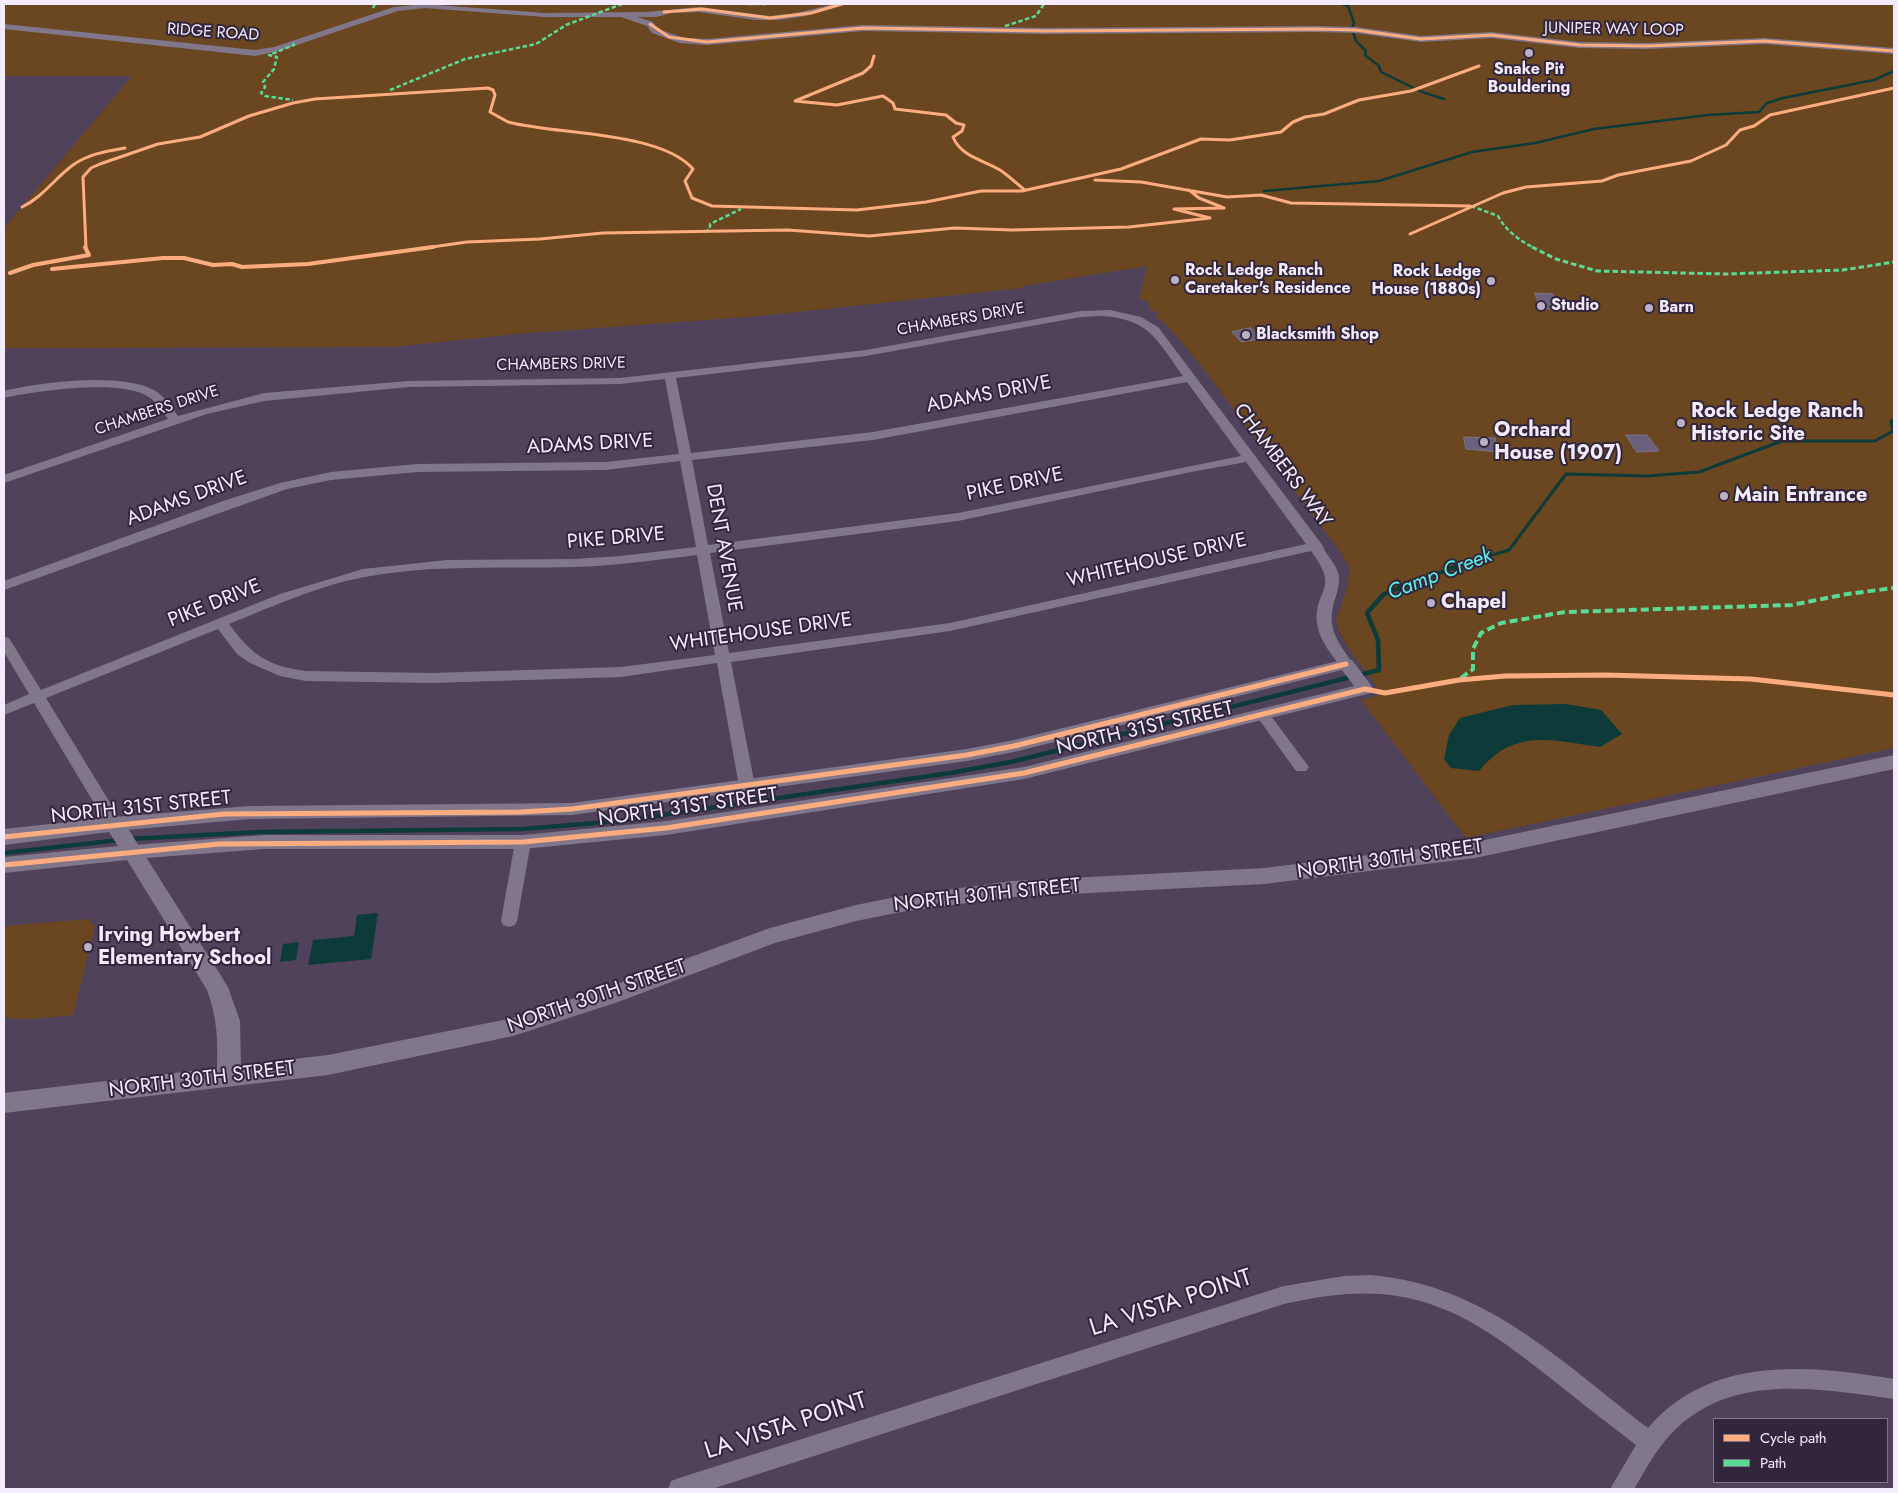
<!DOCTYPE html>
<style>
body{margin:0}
#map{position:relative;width:1898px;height:1493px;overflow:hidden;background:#51425c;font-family:Jost,sans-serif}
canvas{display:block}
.frame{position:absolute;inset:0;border:5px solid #f4ebfd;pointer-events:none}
.legend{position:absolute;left:1713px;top:1418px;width:175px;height:65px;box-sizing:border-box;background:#32263c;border:1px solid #807589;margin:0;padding:6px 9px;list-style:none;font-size:15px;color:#f4ebfd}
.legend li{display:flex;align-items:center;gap:10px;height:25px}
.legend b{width:25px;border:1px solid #807589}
</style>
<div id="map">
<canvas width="1898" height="1493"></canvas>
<div class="frame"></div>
<ul class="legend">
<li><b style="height:6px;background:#ffac80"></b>Cycle path</li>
<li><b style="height:6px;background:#5adb95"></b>Path</li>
</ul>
</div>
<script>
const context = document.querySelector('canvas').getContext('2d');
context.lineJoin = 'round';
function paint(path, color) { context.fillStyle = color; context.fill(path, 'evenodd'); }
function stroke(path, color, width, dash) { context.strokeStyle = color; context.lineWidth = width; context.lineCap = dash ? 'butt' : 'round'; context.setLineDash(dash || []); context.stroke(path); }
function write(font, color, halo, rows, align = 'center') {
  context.font = font + ' Jost,sans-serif'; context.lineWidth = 4; context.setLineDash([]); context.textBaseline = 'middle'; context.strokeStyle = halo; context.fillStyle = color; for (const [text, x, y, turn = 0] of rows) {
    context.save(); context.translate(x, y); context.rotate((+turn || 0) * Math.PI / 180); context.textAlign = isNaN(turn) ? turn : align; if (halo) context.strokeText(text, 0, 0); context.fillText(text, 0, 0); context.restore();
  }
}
const green = new Path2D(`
 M4,4H1894V748L1466,838L1361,700L1377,696L1379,690L1349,649L1339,631L1336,621L1346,592L1350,569L1342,554L1200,364L1167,325L1155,316L1159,313L1150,310L1148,301L1139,299L1147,266L1024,286L1022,288L760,316L516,334L393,347L4,348V228L132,76H4Z
 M89,919L95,927L73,1015L34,1019L4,1018V926Z`);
const water = new Path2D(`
 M1566,704L1601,710L1622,734L1600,747C1552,740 1514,728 1479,771L1451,768L1444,759L1449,735L1460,718L1513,705Z
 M378,913L371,959L308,965L313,940L354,936L357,915Z
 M299,942L296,960L280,962L283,944Z`);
const streamFar2 = new Path2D(`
 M1342,4L1348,6L1354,23L1352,28
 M1353,32L1356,41L1366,51L1365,55L1379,66L1381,72L1422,92L1444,99
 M1264,191L1379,181L1472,152L1535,143L1594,129L1708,115L1759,112L1767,103L1783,98L1874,80L1894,71`);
const streamFar1 = new Path2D(`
 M1455,566L1509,550L1566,474L1647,476L1699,472L1782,441H1875L1893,431L1891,421L1894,420`);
const stream = new Path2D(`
 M130,839L258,832L522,829L621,821L950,773L1011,762L1379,670L1378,640L1367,613L1384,594L1460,565
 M4,853L119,840`);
const building = new Path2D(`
 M1535,293L1553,294L1559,309H1541Z
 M1251,328L1260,339L1241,342L1232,332Z
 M1626,435H1647L1659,451L1637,452Z
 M1464,437L1495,438L1498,452L1466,449Z`);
const minor = new Path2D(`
 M423,4L545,13L646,12L699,7L770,16L797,13L834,4H846L806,16L779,20H756L699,12L671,13L656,17H637L653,22L658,29L684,38L707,39L863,25L1045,28L1316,26L1356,27L1421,36L1491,32L1580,42L1647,43L1764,38L1894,48V54L1764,44L1647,49L1580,48L1491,38L1421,42L1356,33L1316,32L1045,34L863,31L707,45L680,43L652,33L647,26L621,17H545L425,8L398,11L279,51L255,56L4,29V24L255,50L274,47L394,7Z
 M1110,310L1141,317L1158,327L1323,546C1326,556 1337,564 1339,576C1340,587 1335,597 1333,607C1327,631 1341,645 1353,664L1351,667H1341C1331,654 1319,640 1317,623C1314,588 1341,591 1311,551L950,631L731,662L755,786L752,790H742L739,786L717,663L621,677L432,683L306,681L280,676L250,663L237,654L218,629L46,698L123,824L121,828H109L34,703L4,715V705L29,694L4,652V637L9,638L41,690L280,594L363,569L447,560L573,559L621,556L696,547L680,461L605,470L417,472L331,480L287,489L4,590V581L226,500L280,483L331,472L417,464L605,462L679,454L665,379L620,384L409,387L264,401L207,414L4,483V475L168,419C162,411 156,401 147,396C120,379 35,391 4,398V391C41,382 120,372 154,390C164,395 171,407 178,416L264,393L409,381L620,378L866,350L1081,311ZM1100,316C1149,318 1157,340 1183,376L873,432L691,453L676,378L866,356L1081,317ZM1187,382L1241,456L958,513L708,545L692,460L873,440ZM1246,462L1306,544L950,623L729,653L710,553L958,521L1186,473ZM697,555L715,655L621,667L432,673L306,671C267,666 252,655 229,624C271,607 320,585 365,577C433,564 504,569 573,567C614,566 656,560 697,555Z
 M1263,710L1268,712L1306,763L1309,767L1306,771H1296L1258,718L1256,715Z
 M523,836L529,838L531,842L517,921L515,925L509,927L503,925L501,921L515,842L517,838Z
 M1371,1275C1486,1285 1560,1361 1648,1428C1710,1355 1809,1365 1894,1379V1399C1818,1389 1729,1371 1670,1435C1655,1451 1645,1471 1634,1489H1610L1636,1445C1607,1423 1578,1400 1549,1377C1503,1341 1457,1305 1397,1296C1359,1290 1321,1296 1284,1304L712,1489H668L671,1481L679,1478L1284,1286L1344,1276Z`);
const tertiary = new Path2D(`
 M1346,659L1352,660L1371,685L1373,689L1371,693L1024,779L666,835L523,849H264L133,859L126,857L124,852L126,847L133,845L264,835H523L666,821L1024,767L1354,686L1342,670L1014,752L967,761L572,815L250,819L115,831L109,829L106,824L109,819L115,817L250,806L572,803L967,749L1014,740Z`);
const secondary = new Path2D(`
 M1894,755V769L1475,858L1264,884L1012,897L901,912L856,921L775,943L618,1002L513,1036L328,1075L4,1113V1093L217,1068C218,1040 217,1016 207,990L127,860L4,873V857L118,846L109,832L4,845V829L115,817L122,819L228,987L240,1021L241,1065L328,1055L513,1018L603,989L770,928L856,905L901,896L1012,881L1264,868L1475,842Z`);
const quietFar2 = new Path2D(`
 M748,4H765
 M373,8L375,4
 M1005,26L1036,16L1044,4
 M293,43L294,45L269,55L277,57L274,69L263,82L265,87L261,93L265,96L293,100
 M390,90L465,59L536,44L566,25L622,4
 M1471,206L1498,216C1506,231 1519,240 1534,248
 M705,232L710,229V224L741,209`);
const quietFar1 = new Path2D(`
 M1532,247L1556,259L1597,271L1726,274L1843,270L1894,262`);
const quiet = new Path2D(`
 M1461,678L1473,669V649L1481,633L1501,623L1565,612L1792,605L1847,594L1894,588`);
const cyclewayFar2 = new Path2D(`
 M664,12L702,9L770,18L811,13L842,4
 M650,24L669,37L707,42L863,28L1045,31L1316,29L1356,30L1421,39L1491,35L1580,45L1647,46L1764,41L1894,51
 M874,56L871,66L863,73L795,101L837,105L883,96L893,103L895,109L946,115L956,123L964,125L962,131L953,137C961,157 984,160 1000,170C1009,176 1017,184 1025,190
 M1095,180L1141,182L1227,197L1261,195L1291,203L1470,206
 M22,207C43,197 55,178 73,165C88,154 108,151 125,148
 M1410,234L1503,193L1526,187L1602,181L1618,175L1691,161L1726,145L1740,130L1754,126L1770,115L1894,88
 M86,248L83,177L91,168L100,164L158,144L200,137L249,116L293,103L315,99L488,88L493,90L495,95L490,112L508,122C557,135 660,131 693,169L685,181L692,198L712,206L857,210L926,202L981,191H1022L1121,169L1201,139L1230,140L1281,132L1293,122L1305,117L1324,114L1359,100L1411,91L1479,66
 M425,248L467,242L540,239L603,233L788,230L869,236L955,228L1012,230L1129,227L1210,218L1174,209L1224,208L1199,198L1189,190`);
const cyclewayFar1 = new Path2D(`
 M52,269L163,258H184L213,265L232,264L242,267L308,264L433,247
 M10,273L33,265L89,255L85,247`);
const cycleway = new Path2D(`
 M4,837L224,814L521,812L572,809L967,755L1014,746L1346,664
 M4,865L219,844L523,842L666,828L1024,773L1365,689L1385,693L1459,680L1505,676L1606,675L1751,679L1894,695`);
const markers = [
 [1529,53,5,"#bbb0c5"],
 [1175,280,5,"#bbb0c5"],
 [1491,281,5,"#bbb0c5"],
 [1541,306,5,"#bbb0c5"],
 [1649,308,5,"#bbb0c5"],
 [1246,335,5,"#bbb0c5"],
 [1681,423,5,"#bbb0c5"],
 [1484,442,5,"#bbb0c5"],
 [1724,496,5,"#bbb0c5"],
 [1431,603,5,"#bbb0c5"],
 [88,947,5,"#bbb0c5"]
];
const farStreetnames = [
 ["JUNIPER WAY LOOP",1614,30,1],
 ["RIDGE ROAD",213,33,4],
 ["CHAMBERS DRIVE",961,320,-10],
 ["CHAMBERS DRIVE",561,365,-1],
 ["CHAMBERS DRIVE",157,411,-18]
];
const farPoinames = [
 ["Snake Pit",1529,70,"center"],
 ["Bouldering",1529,88,"center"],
 ["Rock Ledge Ranch",1185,271],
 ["Caretaker's Residence",1185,289],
 ["Rock Ledge",1481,272,"right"],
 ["House (1880s)",1481,290,"right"],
 ["Studio",1551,306],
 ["Barn",1659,308],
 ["Blacksmith Shop",1256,335]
];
const streetNames = [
 ["ADAMS DRIVE",989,395,-11],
 ["ADAMS DRIVE",590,445,-3],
 ["CHAMBERS WAY",1282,466,53],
 ["PIKE DRIVE",1015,485,-12],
 ["ADAMS DRIVE",187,499,-20],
 ["PIKE DRIVE",616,539,-5],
 ["DENT AVENUE",723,548,80],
 ["WHITEHOUSE DRIVE",1157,561,-13],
 ["PIKE DRIVE",215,604,-22],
 ["WHITEHOUSE DRIVE",761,633,-8],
 ["NORTH 31ST STREET",1145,729,-13],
 ["NORTH 31ST STREET",141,808,-6],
 ["NORTH 31ST STREET",688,808,-8],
 ["NORTH 30TH STREET",1390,860,-8],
 ["NORTH 30TH STREET",987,896,-6],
 ["NORTH 30TH STREET",597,997,-19],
 ["NORTH 30TH STREET",202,1080,-7]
];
const poiNames = [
 ["Rock Ledge Ranch",1691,412],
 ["Historic Site",1691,435],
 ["Orchard",1494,431],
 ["House (1907)",1494,454],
 ["Main Entrance",1734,496],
 ["Chapel",1441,603],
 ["Irving Howbert",98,936],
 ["Elementary School",98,959]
];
const waterNames = [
 ["Camp Creek",1440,575,-21]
];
const nearStreetnames = [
 ["LA VISTA POINT",1171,1304,-18],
 ["LA VISTA POINT",786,1427,-18]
];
paint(green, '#6a4720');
paint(water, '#0d3b3a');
stroke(streamFar2, '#0d3b3a', 2.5);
stroke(streamFar1, '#0d3b3a', 3);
stroke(stream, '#0d3b3a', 4.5);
paint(building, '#6a617d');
stroke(building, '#7c748a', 1);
paint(minor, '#81778a');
paint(tertiary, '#81778a');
paint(secondary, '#81778a');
stroke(quietFar2, '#5adb95', 2.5, [4.5, 2.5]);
stroke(quietFar1, '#5adb95', 3, [5.5, 3]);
stroke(quiet, '#5adb95', 4, [8, 4]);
stroke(cyclewayFar2, '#ffac80', 3);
stroke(cyclewayFar1, '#ffac80', 4);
stroke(cycleway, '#ffac80', 5);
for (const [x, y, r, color] of markers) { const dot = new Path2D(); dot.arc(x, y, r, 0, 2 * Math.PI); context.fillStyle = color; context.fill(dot); stroke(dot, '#32263c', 2); }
write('16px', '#f4ebfd', '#32263c', farStreetnames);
write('bold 16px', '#f4ebfd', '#32263c', farPoinames, 'left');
write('20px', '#f4ebfd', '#32263c', streetNames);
write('bold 20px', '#f4ebfd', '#32263c', poiNames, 'left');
write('italic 21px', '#5bf2e8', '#32263c', waterNames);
write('24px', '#f4ebfd', '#32263c', nearStreetnames);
</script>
